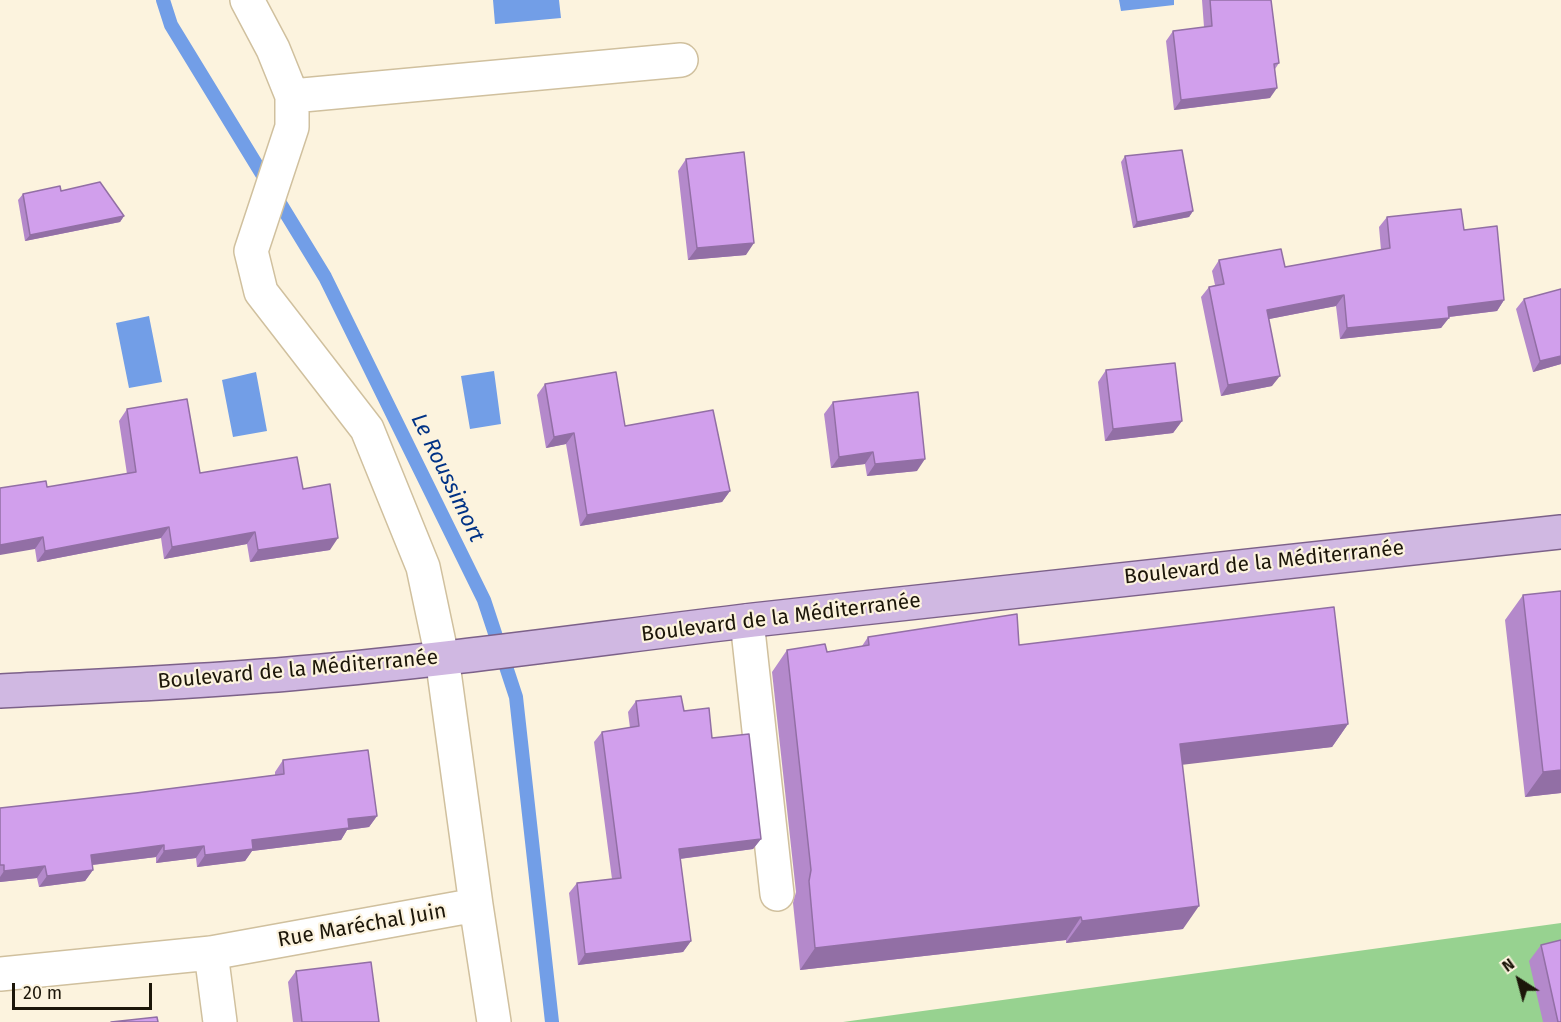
<!DOCTYPE html>
<meta charset="utf-8">
<style>
body{margin:0}
#map{position:relative;width:1561px;height:1022px;overflow:hidden;background:#fcf3de;font-family:"Fira Sans",sans-serif}
canvas{display:block}
.north{position:absolute;left:1489px;top:950px;width:60px;height:60px;-webkit-text-stroke:4px #fcf3de;paint-order:stroke;rotate:324deg;font-size:16px;font-weight:700;line-height:24px;text-align:center;color:#1c1609}
.north::after{content:'';display:block;margin:auto;width:21px;height:27px;background:#1c1609;clip-path:polygon(50% 0,100% 100%,50% 72%,0 100%)}
.scale{position:absolute;left:12px;top:983px;width:140px;height:27px;box-sizing:border-box;border:3px solid #1c1609;border-top:0;padding-left:8px;font-size:18px;line-height:21px;white-space:nowrap;color:#1c1609;-webkit-text-stroke:4px #fcf3de;paint-order:stroke}
</style>
<div id="map">
<canvas width="1561" height="1022"></canvas>
<div class="north">N</div>
<div class="scale">20 m</div>
</div>
<script>
const context = document.querySelector('canvas').getContext('2d');
context.lineJoin = 'round';
function paint(path, color) { context.fillStyle = color; context.fill(path, 'evenodd'); }
function stroke(path, color, width, dash) { context.strokeStyle = color; context.lineWidth = width; context.lineCap = dash ? 'butt' : 'round'; context.setLineDash(dash || []); context.stroke(path); }
function write(font, color, halo, rows, align = 'center') {
  context.font = font + ' "Fira Sans",sans-serif'; context.lineWidth = 4.5; context.setLineDash([]); context.textBaseline = 'middle'; context.strokeStyle = halo; context.fillStyle = color; for (const [text, x, y, turn = 0] of rows) {
    context.save(); context.translate(x, y); context.rotate((+turn || 0) * Math.PI / 180); context.textAlign = isNaN(turn) ? turn : align; if (halo) context.strokeText(text, 0, 0); context.fillText(text, 0, 0); context.restore();
  }
}
const green = new Path2D(`
 M1561,923V1022H843Z`);
const water = new Path2D(`
 M493,0H559L561,18L495,24Z
 M1119,0H1174V5L1121,11Z
 M149,316L162,382L129,388L116,323Z
 M494,371L501,424L470,429L461,376Z
 M256,372L267,431L233,437L222,380Z`);
const stream = new Path2D(`
 M163,0L171,25L325,277L484,600L516,697L552,1022`);
const minor = new Path2D(`
 M292,96L681,60
 M747,621L777,894
 M476,905L494,1022
 M211,953L220,1022
 M0,974L211,953L476,905L442,657L423,567L367,429L261,292L251,251L292,127V96L273,49L247,0`);
const major = new Path2D(`
 M0,691C100,686 200,682 299,673C451,660 602,638 753,620C1023,589 1292,560 1561,532`);
const wall = new Path2D(`
 M1202,0H1271L1279,63L1275,69L1270,98L1174,110L1166,41L1173,31L1204,27Z
 M1125,156L1193,211L1189,217L1133,228L1121,162Z
 M686,159L746,255L688,260L678,171Z
 M61,191L124,216L120,222L25,241L18,200L23,194Z
 M1387,217L1464,230L1504,300L1497,311L1449,317L1441,328L1340,339L1336,306L1269,319L1272,386L1221,396L1201,297L1209,287L1215,285L1212,271L1219,260L1285,267L1381,250L1379,227Z
 M1524,299L1561,364L1533,372L1516,309Z
 M1106,370L1182,421L1173,433L1105,441L1098,382Z
 M545,384L625,426L730,491L722,502L580,526L566,444L546,448L537,395Z
 M833,402L917,471L867,476L865,464L831,468L824,414Z
 M127,409L200,473L303,489L330,550L250,562L247,544L164,559L161,538L37,562L35,549L47,487L127,474L119,421Z
 M1523,595L1561,793L1525,797L1505,620Z
 M868,637L1019,645L1348,724L1332,747L1182,764L1183,929L1066,943V940L800,970L793,903L796,892L772,672L787,650L827,652L862,646Z
 M636,701L684,711L712,738L761,839L753,849L680,859L691,941L683,952L578,965L569,893L577,883L612,879L594,742L602,732L630,728L628,712Z
 M283,760L377,816L369,827L347,830L341,840L252,851L245,861L197,867L196,858L156,863V857L93,865V870L85,881L39,887L37,878L0,882V808L136,793L275,775V772Z
 M1541,945L1561,1022H1543L1529,961Z
 M296,971L379,1022H293L288,982Z`);
const shadedWall = new Path2D(`
 M1277,88L1270,98L1174,110L1181,100Z
 M1193,211L1189,217L1133,228L1137,222Z
 M124,216L120,222L25,241L30,235Z
 M754,243L746,255L688,260L697,248Z
 M1344,295L1336,306L1259,321L1267,310Z
 M1504,300L1497,311L1440,318L1448,307Z
 M1449,318L1441,328L1340,339L1347,328Z
 M1561,356V364L1533,372L1540,361Z
 M1280,376L1272,386L1221,396L1228,385Z
 M1182,421L1173,433L1105,441L1113,429Z
 M574,433L566,444L546,448L554,437Z
 M873,452L865,464L831,468L839,457Z
 M925,459L917,471L867,476L875,464Z
 M730,491L722,502L580,526L587,515Z
 M169,527L161,538L37,562L45,551Z
 M255,532L247,544L164,559L172,547Z
 M43,537L35,549L0,555V545Z
 M338,538L330,550L250,562L258,550Z
 M1348,724L1332,747L1164,767L1180,744Z
 M1561,770V793L1525,797L1543,772Z
 M377,816L369,827L347,830L341,840L252,851L245,861L197,867L205,855L252,840L348,819Z
 M761,839L753,849L671,860L679,849Z
 M164,845L156,857L83,866L91,855Z
 M204,846L196,858L156,863L164,851Z
 M45,866L37,878L0,882V877L4,871Z
 M93,870L85,881L39,887L47,876Z
 M1199,906L1183,929L1066,943L1082,921Z
 M1081,917L1066,940L800,970L815,948Z
 M691,941L683,952L578,965L585,954Z`);
const building = new Path2D(`
 M1210,0H1271L1279,63L1274,64L1277,88L1181,100L1173,31L1212,26Z
 M1182,150L1193,211L1137,222L1125,156Z
 M744,152L754,243L697,248L686,159Z
 M100,182L124,216L30,235L23,194L60,186L61,191Z
 M1461,209L1464,230L1497,226L1504,300L1448,307L1449,318L1347,328L1344,295L1267,310L1280,376L1228,385L1209,287L1224,284L1219,260L1281,249L1285,267L1390,248L1387,217Z
 M1561,289V356L1540,361L1524,299Z
 M1175,363L1182,421L1113,429L1106,370Z
 M616,372L625,426L713,410L730,491L587,515L574,433L554,437L545,384Z
 M918,392L925,459L875,464L873,452L839,457L833,402Z
 M187,399L200,473L297,457L303,489L330,484L338,538L258,550L255,532L172,547L169,527L45,551L43,537L0,545V488L46,481L47,487L136,472L127,409Z
 M1561,591V770L1543,772L1523,595Z
 M1334,607L1348,724L1180,744L1199,906L1082,921L1081,917L815,948L809,881L811,870L787,650L825,644L827,652L869,645L868,637L1017,614L1019,645Z
 M681,696L684,711L709,708L712,738L749,734L761,839L679,849L691,941L585,954L577,883L621,878L602,732L639,726L636,701Z
 M368,750L377,816L348,819L349,828L252,840L253,849L205,855L204,846L164,851V845L91,855L93,870L47,876L45,866L4,871V865H0V808L136,793L284,774L283,760Z
 M1561,940V1022H1558L1541,945Z
 M371,962L379,1022H302L296,971Z
 M157,1017L158,1022H111Z`);
const streetNames = [
 ["Boulevard de la Méditerranée",1264,563,-6],
 ["Boulevard de la Méditerranée",781,618,-7],
 ["Boulevard de la Méditerranée",298,670,-5],
 ["Rue Maréchal Juin",362,926,-10]
];
const waterNames = [
 ["Le Roussimort",447,478,64]
];
paint(green, '#97d290');
paint(water, '#729ee7');
stroke(stream, '#729ee7', 14);
stroke(minor, '#d0c09e', 36);
stroke(major, '#7c6189', 36);
stroke(minor, '#fff', 33);
stroke(major, '#d0b8e2', 33);
paint(wall, '#b489cb');
paint(shadedWall, '#926fa5');
paint(building, '#d19fec');
stroke(building, '#926fa5', 1.5);
write('21px', '#1c1609', '#fcf3de', streetNames);
write('italic 22px', '#003285', '#fcf3de', waterNames);
</script>
